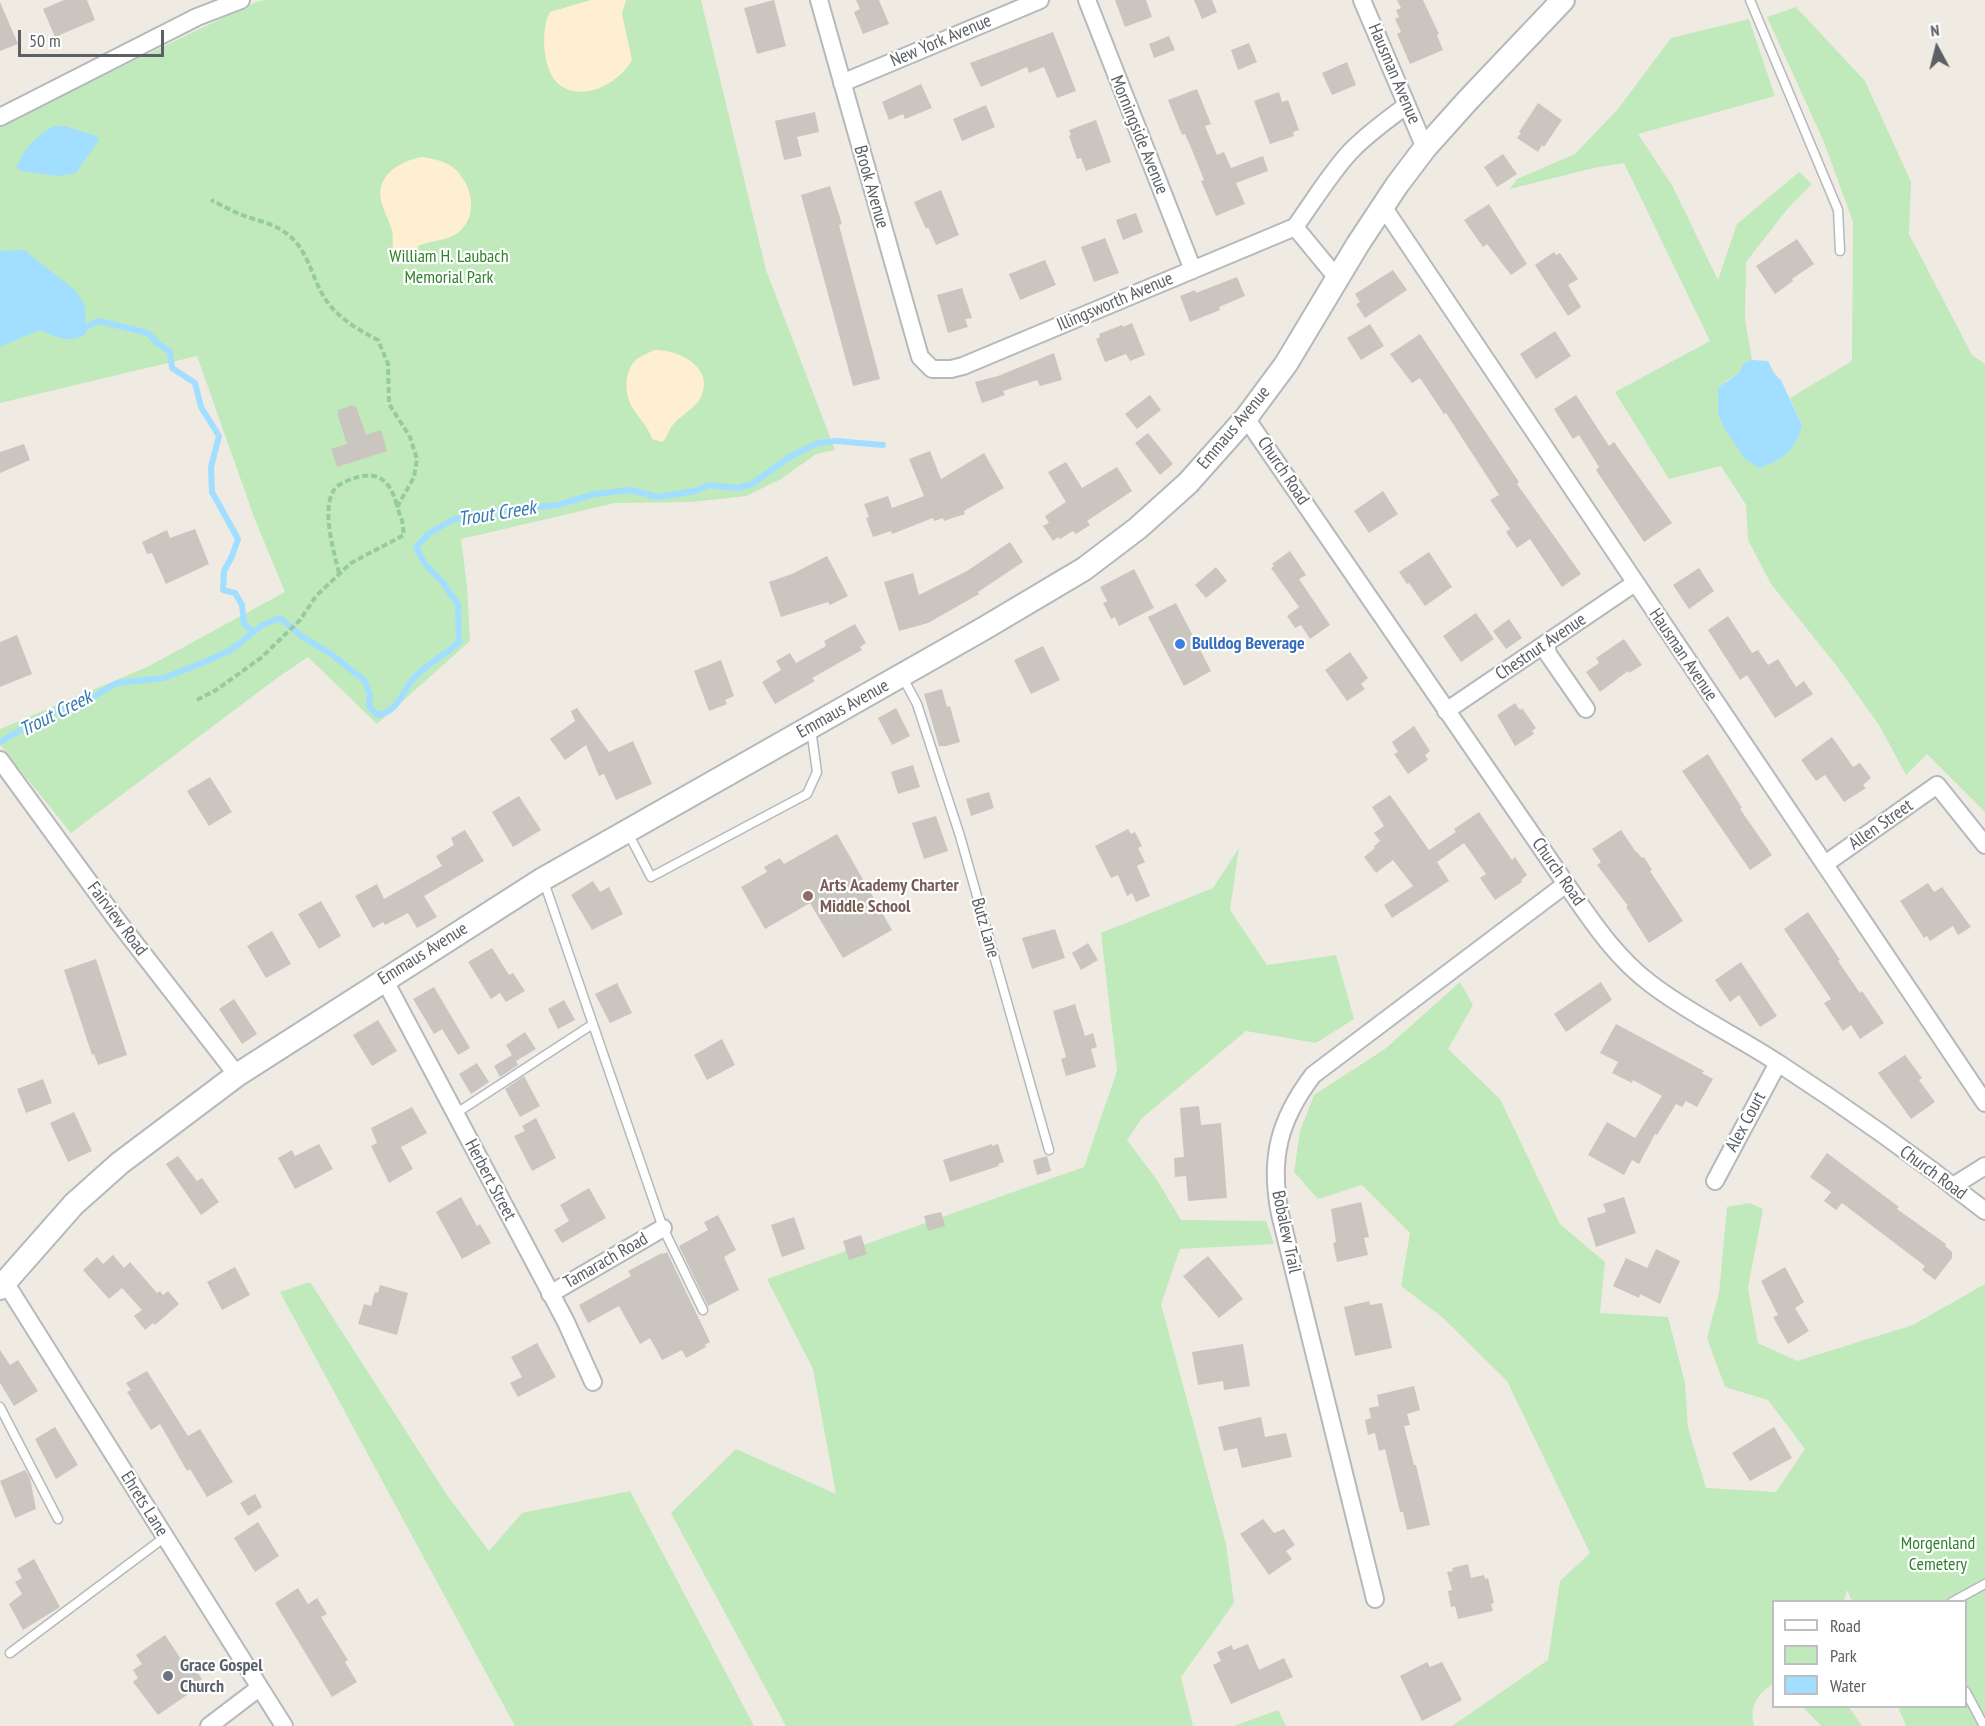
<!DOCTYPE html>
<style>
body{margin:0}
#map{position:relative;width:1985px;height:1726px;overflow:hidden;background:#efebe2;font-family:"PT Sans Narrow",sans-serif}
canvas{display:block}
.legend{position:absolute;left:1772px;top:1600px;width:195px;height:108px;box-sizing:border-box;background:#fff;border:2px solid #bdbfc1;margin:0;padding:8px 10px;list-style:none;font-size:18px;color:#5b6065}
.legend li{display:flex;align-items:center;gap:12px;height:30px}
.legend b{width:30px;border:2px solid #bdbfc1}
.north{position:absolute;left:1907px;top:18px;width:60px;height:60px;-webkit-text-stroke:4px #fff;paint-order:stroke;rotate:353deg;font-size:16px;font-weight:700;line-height:24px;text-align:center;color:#5b6065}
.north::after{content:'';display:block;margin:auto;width:21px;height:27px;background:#5b6065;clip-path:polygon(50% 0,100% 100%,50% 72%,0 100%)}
.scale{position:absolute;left:18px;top:30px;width:146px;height:27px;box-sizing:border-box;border:3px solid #5b6065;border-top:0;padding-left:8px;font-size:18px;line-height:21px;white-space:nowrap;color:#5b6065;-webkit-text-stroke:4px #fff;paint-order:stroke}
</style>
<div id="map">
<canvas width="1985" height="1726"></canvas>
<ul class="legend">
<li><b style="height:8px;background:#fff"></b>Road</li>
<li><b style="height:16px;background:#c0e9bc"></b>Park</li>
<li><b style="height:16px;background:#a2deff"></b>Water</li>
</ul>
<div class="north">N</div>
<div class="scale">50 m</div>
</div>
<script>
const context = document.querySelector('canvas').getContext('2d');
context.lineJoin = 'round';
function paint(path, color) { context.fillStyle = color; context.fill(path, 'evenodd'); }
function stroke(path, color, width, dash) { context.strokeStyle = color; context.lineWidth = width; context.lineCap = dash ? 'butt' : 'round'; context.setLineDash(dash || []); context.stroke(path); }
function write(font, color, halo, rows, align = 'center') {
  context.font = font + ' "PT Sans Narrow",sans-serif'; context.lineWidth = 4.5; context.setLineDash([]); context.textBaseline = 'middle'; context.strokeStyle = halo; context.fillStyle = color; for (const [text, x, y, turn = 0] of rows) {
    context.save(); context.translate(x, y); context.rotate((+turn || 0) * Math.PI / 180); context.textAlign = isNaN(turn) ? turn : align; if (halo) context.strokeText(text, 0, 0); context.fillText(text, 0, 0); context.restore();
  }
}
const green = new Path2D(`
 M264,0H701L766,270L835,450L816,454L781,479L746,496L692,502L615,503L461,539L467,586L470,641L377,724L308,657L277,678L71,833L0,745V729L147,667L285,592L254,517L197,356L0,403V125L256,2Z
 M1796,7L1865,81L1911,182L1909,234L1972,355L1985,364V812L1927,754L1906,775L1879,725L1836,665L1771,584L1748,540L1746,505L1721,466L1669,479L1615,392L1710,341L1624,163L1594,168L1510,189L1517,179L1575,154L1618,109L1671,38L1749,19L1775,96L1638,134L1673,187L1718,280L1737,224L1799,172L1812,184L1789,207L1746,262L1745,320L1752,360L1744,363L1739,373L1725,382L1802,425L1790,398L1852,361L1853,222L1824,142L1767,17Z
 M1239,848L1230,910L1267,965L1336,955L1354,1019L1316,1043L1246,1031L1142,1118L1127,1140L1157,1180L1181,1220L1266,1221L1274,1244L1180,1249L1161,1304L1226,1544L1234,1603L1181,1677L1193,1726H786L671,1513L736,1449L836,1494L813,1369L767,1279L1084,1167L1117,1071L1101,933L1213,888Z
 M1460,982L1473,1005L1448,1049L1500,1099L1560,1224L1605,1262L1600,1313L1668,1317L1685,1383L1688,1428L1706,1488L1776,1492L1805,1449L1768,1400L1725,1387L1707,1338L1719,1293L1727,1207L1750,1203L1763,1209L1748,1288L1758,1343L1797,1361L1913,1325L1985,1284V1726H1906L1898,1707L1966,1706V1602L1852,1601L1847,1590L1844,1601L1774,1602L1773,1684C1757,1694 1749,1707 1754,1726H1452L1548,1660L1560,1581L1590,1553L1507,1381L1442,1317L1401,1286L1410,1233L1362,1185L1318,1199L1294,1172L1300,1131L1314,1095L1385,1049Z
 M310,1282L447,1495L489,1551L522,1513L630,1491L754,1726H515L280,1292Z
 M1803,1707H1849L1862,1726H1821Z
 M1278,1710L1286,1726H1234Z`);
const sand = new Path2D(`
 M591,0H626L622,14L632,60C620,82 585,102 561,86C542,73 540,30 550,12Z
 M422,157C434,159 447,161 456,170C472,186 478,213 461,230C451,241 431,240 418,246L417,251L407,257L393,250C392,242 394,235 391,227C388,218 383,210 381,200C376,175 400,161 422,157Z
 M654,350C678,349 715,367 701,397C694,410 680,415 672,426C668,432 667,438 662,442L652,439C648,426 639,419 632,407C624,394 624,369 637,359C642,355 649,353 654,350Z`);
const water = new Path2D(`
 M55,126H65L99,137V140L76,173L59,176L20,171L17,167C22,150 39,133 55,126Z
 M24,250L76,291L85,306L86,334C69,344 57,337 39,330L0,347V251Z
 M1752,360L1768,361L1774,373L1781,380L1802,425C1795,451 1785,458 1760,468L1745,459L1724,428L1718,414V388L1739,373L1744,363Z`);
const stream = new Path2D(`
 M86,327L99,321L148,333L156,342L170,352L172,368L195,383L201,407L219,436L211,467L212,492L238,539L232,556L224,571L223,590L235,593L242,605L244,624L254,632
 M0,742L47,715L87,700L117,683L164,678L207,661L231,650L262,625L280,618L304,638L331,654L365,681L370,695L369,706L377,715C396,713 400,697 410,683C421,667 444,656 459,642L458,605L444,584L425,564L416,548L428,534L452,520L479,513L558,505L595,494L631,490L657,497L695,491L709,485L738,488L752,484L791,456L818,443L836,441L883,445`);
const building = new Path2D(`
 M64,0H87L95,20L55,37L43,9Z
 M774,0L786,46L757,54L744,8Z
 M856,0H879L889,24L863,34L854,12L860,9Z
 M1115,0H1146L1152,17L1125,27Z
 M1194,0H1212L1217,12L1202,19Z
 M1397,0H1423L1439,34L1437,35L1443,50L1410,64L1397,34L1401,32L1395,19L1399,17L1396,10L1401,8Z
 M0,2L18,44L0,51Z
 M1053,32L1076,91L1057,98L1044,67L1029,73L1027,67L981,87L970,63Z
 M1169,36L1175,50L1154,58L1149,44Z
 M1249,43L1257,62L1238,70L1231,50Z
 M1347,62L1356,85L1332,95L1322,73Z
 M921,84L932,108L905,119L903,114L889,120L882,102Z
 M1197,89L1211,124L1205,126L1217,155L1224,152L1231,168L1263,156L1268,171L1236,183L1245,204L1216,216L1201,181L1204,180L1192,150L1185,134L1182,135L1168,100Z
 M1279,92L1282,102L1288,100L1299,130L1293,132L1294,136L1270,144L1254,101Z
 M1538,103L1562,120L1544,147L1542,145L1538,152L1517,138L1521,133L1519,132Z
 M986,105L995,127L962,141L953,119Z
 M815,112L819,132L797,137L802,156L784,160L775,121Z
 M1096,120L1111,162L1086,171L1081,158L1077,159L1069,136L1071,135L1069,130Z
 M1503,154L1517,174L1497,187L1484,167Z
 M830,186L842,224L839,225L852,274L880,379L853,386L801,195Z
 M941,190L959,235L936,245L928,227L926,229L914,202Z
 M1489,204L1527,264L1511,275L1487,244L1483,247L1464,220Z
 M1136,213L1143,232L1123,240L1116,220Z
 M1105,238L1119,273L1094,282L1081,247Z
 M1797,239L1814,264L1792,279L1793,281L1775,294L1756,266Z
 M1554,252L1556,255L1560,253L1578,279L1568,285L1581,307L1568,316L1535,265Z
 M1045,260L1056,285L1020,300L1009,274Z
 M1393,270L1407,290L1365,318L1356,304L1360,302L1355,294Z
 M1237,277L1245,296L1219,307L1220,310L1190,322L1180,296L1195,290L1196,293Z
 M962,288L972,318L965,319L968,327L948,333L937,295Z
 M1132,323L1145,355L1130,361L1126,354L1105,362L1096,339L1100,337L1099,334L1122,325L1123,327Z
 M1370,324L1384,346L1361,360L1347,338Z
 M1555,331L1571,356L1536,379L1520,354Z
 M1420,334L1519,482L1517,484L1581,574L1562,587L1530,539L1517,548L1506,532L1510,529L1490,500L1499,495L1446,413L1444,414L1420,378L1412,383L1390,354Z
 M1054,353L1062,380L1040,386L1037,380L1003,391L1005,395L982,403L975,382L998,376Z
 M1150,395L1161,410L1137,429L1125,414Z
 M1576,395L1609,446L1614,442L1672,523L1644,542L1596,470L1599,467L1579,435L1573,439L1554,409Z
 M353,405L354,407L356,406L366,435L381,430L387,451L337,467L331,449L347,444L337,413H339L338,410Z
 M1148,433L1173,464L1160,475L1135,443Z
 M24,444L30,460L0,473V452Z
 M930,451L941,479L984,453L1004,488L964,511L965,514L944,521L943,518L934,521L933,518L892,534L891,531L873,537L866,518L869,517L864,504L888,496L892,508L924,496L909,459Z
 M1066,462L1082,488L1117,467L1132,491L1087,521L1090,525L1076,534L1073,531L1060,539L1058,537L1053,541L1043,526L1049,523L1045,516L1066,502L1048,472Z
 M1383,491L1398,514L1369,533L1354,511Z
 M195,529L209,564L166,584L152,553L147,554L142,542L167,530L170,538Z
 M1010,542L1023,562L978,592L979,594L928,623L899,631L884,582L913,573L919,595L967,571Z
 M1290,551L1306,575L1299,579L1330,625L1310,639L1301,625L1295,628L1287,616L1299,607L1271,568L1274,566L1272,564Z
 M1429,552L1452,587L1425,606L1409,583L1407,584L1399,572Z
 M827,556L848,596L830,605L828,602L781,617L769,582L792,574Z
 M1216,567L1227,581L1206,598L1195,585Z
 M1699,568L1714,591L1689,609L1673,585Z
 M1134,569L1154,608L1119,626L1115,617L1111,619L1103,603L1107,601L1100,587Z
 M1176,603L1211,671L1184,686L1148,617Z
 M1476,613L1494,639L1461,662L1443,636Z
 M1728,616L1752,653L1758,650L1768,665L1778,659L1796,687L1804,681L1813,694L1775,718L1747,675L1740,680L1708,630Z
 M1509,619L1522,638L1506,649L1493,631Z
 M855,624L866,643L860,647L862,650L812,678L815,681L775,704L762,682L781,670L776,661L790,653L796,663L826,646L824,641Z
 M17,635L32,674L0,687V642Z
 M1624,639L1642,665L1629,673L1628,671L1600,692L1586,672L1599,663L1596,658Z
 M1043,646L1060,680L1031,694L1014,660Z
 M1350,652L1368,678L1361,684L1365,689L1347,701L1325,670Z
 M721,660L734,696L725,700L727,704L709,711L694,671Z
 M942,689L947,707L950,706L960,742L946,746H939L924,694Z
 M1515,703L1520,710L1522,708L1536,728L1532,731L1534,734L1515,746L1497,715Z
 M577,708L609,752L633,741L652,784L616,800L604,774L599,776L586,745L565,760L550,739L575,721L571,711Z
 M896,708L910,736L892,745L878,718Z
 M1414,726L1430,751L1425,755L1428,760L1408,774L1394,754L1398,752L1392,742Z
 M1832,737L1853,767L1860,763L1871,778L1863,785L1866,788L1844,802L1825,775L1816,781L1801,760Z
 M1708,754L1742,808L1740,809L1772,855L1750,870L1682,771Z
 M913,765L920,787L898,794L891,772Z
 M210,777L232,812L209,826L187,791Z
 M989,792L994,808L971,816L966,799Z
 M1390,795L1429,850L1456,832L1454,829L1479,812L1512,860L1515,857L1527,875L1521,880L1522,882L1495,900L1480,878L1486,874L1464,843L1437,862L1449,881L1392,918L1384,905L1413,886L1393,860L1376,873L1364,857L1375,848L1374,846L1380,841L1374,833L1384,826L1372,807Z
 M519,796L541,830L513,847L492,812Z
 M936,816L948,851L924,859L912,823Z
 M1128,829L1131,834L1135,832L1142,846L1138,848L1145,862L1137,866L1150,896L1136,902L1132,893L1127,896L1118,875L1111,878L1095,846Z
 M465,830L484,861L424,896L437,917L417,928L408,913L385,925L383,922L373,928L355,896L377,884L384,899L442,866L436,856L454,845L451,838Z
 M1621,830L1636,852H1637L1642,858L1644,857L1652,870L1650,871L1683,921L1649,943L1626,907L1628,906L1597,865L1601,862L1592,849Z
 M837,834L892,930L843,958L810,903L765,929L741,887L767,872L764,867L780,858L784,864Z
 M593,881L600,892L609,887L623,914L592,930L571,895Z
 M1928,883L1934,892L1942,887L1971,927L1958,935L1953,926L1930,941L1927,936L1924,938L1900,901Z
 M321,901L341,936L319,949L298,914Z
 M1808,912L1840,960L1838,961L1860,993L1862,991L1884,1023L1860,1039L1851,1025L1843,1031L1824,1003L1831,999L1784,929Z
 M1055,929L1065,958L1032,969L1022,938Z
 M272,931L291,964L266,978L247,946Z
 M1088,943L1098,960L1081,970L1072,953Z
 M492,948L509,975L513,973L525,991L506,1002L500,993L491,999L468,962Z
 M96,959L127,1055L98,1065L94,1054L92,1055L64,970Z
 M1741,962L1777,1016L1760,1027L1739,995L1730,1002L1715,980Z
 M1601,982L1612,1000L1566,1032L1554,1014Z
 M617,983L632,1013L610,1023L595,994Z
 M434,987L470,1048L458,1055L442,1029L434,1034L413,999Z
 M234,999L257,1034L242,1044L219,1009Z
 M564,1000L575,1020L558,1029L548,1009Z
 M1075,1004L1085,1036L1093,1033L1097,1047L1091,1049L1096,1067L1066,1076L1061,1059L1066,1057L1053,1011Z
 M378,1020L397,1051L372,1066L353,1035Z
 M1616,1024L1704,1071L1702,1073L1713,1079L1697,1107L1686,1101L1682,1107L1676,1104L1657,1135L1655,1134L1639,1164L1632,1160L1624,1175L1588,1155L1607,1122L1635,1138L1662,1096L1633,1080L1632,1083L1612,1073L1618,1062L1600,1053Z
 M525,1032L536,1049L516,1061L518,1065L500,1077L494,1066L512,1055L506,1045Z
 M722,1039L735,1065L707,1080L694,1055Z
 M1905,1055L1922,1078L1919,1080L1935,1102L1911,1119L1878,1073Z
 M477,1063L489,1082L471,1094L459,1074Z
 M524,1076L540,1106L520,1117L505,1089Z
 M43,1079L52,1103L26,1113L17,1089Z
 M1199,1106L1201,1125L1221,1123L1227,1198L1188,1201L1186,1176L1175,1177L1174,1158L1184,1157L1180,1108Z
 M412,1107L427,1133L401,1147L413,1169L389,1183L371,1146L377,1143L371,1128Z
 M74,1112L92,1151L68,1162L50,1123Z
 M536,1118L556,1158L532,1171L514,1136L525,1131L522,1126Z
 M319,1144L333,1169L295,1189L278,1158L292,1150L295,1156Z
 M992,1144V1146L998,1144L1004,1162L998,1164L999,1166L950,1182L943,1160Z
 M1827,1153L1899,1207L1897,1209L1946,1244L1945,1246L1952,1252V1258L1935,1280L1922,1270L1925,1266L1842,1203L1836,1210L1824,1201L1831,1192L1810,1177Z
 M178,1156L197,1181L202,1178L219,1202L201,1215L166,1164Z
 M1047,1156L1051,1171L1037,1175L1033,1160Z
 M589,1188L606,1218L562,1243L554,1230L569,1221L560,1205Z
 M461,1197L477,1226L480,1224L491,1243L462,1259L436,1212Z
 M1624,1197L1636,1233L1596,1247L1587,1218L1606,1212L1603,1204Z
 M1361,1202L1369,1237L1364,1238L1368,1255L1337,1262L1333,1243L1336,1242L1331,1209Z
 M941,1212L945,1226L928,1231L924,1216Z
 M718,1215L736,1250L724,1257L739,1290L708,1306L679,1246L708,1230L704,1222Z
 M794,1217L805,1249L782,1257L771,1225Z
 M861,1235L867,1254L849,1260L843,1241Z
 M1656,1249L1680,1261L1660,1304L1640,1294L1639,1298L1613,1286L1626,1258L1647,1268Z
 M667,1252L710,1342L705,1345L706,1347L686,1358L682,1350L662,1360L650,1338L640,1344L619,1306L588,1323L579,1305L631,1276L628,1271L662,1253L663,1254Z
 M113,1255L124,1268L130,1262L157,1293L160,1291L163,1295L168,1291L179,1304L155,1325L153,1323L145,1330L134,1316L142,1310L122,1288L109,1299L83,1270L97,1257L103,1264Z
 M1208,1256L1243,1299L1219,1318L1183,1276Z
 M235,1267L250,1295L222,1310L207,1282Z
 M1785,1267L1804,1302L1795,1308L1809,1331L1788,1344L1773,1317L1778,1315L1761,1281Z
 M380,1285L408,1293L397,1335L358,1324L364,1304L371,1306L375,1292L378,1293Z
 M1369,1301L1370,1305L1382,1303L1392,1348L1355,1356L1344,1307Z
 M537,1343L556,1377L518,1397L510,1383L522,1377L511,1357Z
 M1243,1344L1250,1386L1224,1390L1223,1381L1198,1385L1192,1352Z
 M0,1350L10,1365L18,1360L38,1391L14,1406L0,1383Z
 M147,1371L188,1436L200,1429L233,1482L207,1497L190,1469L187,1471L160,1424L151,1430L127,1392L131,1390L126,1383Z
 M1414,1386L1420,1410L1407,1414L1410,1425L1404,1426L1414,1465H1416L1430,1525L1407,1530L1403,1512H1400L1385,1449L1379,1451L1375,1433L1368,1435L1365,1420L1371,1418L1369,1408L1379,1406L1377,1395Z
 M1261,1417L1265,1437L1286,1433L1292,1457L1242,1468L1237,1448L1224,1451L1218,1427Z
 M55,1427L78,1465L56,1479L35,1439Z
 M1774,1427L1792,1458L1750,1481L1732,1453Z
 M25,1470L30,1478L36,1509L15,1518L0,1481Z
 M255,1494L262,1507L248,1516L240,1503Z
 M1263,1519L1274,1533L1284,1529L1295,1545L1286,1551L1292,1559L1269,1575L1240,1534Z
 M258,1522L279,1556L255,1572L234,1538Z
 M34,1559L60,1607L23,1630L9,1604L22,1594L15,1582L22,1578L17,1569Z
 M1468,1564L1471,1578L1484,1575L1485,1579L1488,1578L1494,1603L1491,1604L1493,1611L1458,1619L1455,1606L1451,1607L1448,1591L1452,1590L1447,1572L1453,1571L1452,1568Z
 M298,1588L308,1604L317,1598L327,1614L321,1617L348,1660L345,1662L357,1682L332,1697L275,1603Z
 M165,1635L183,1662L189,1659L202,1679L198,1682L200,1686L158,1715L133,1682L138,1678L133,1670L142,1664L136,1655Z
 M1248,1644L1259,1670L1284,1658L1293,1677L1231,1704L1213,1665L1221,1661L1217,1652L1232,1645L1233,1650Z
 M1427,1662L1430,1667L1442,1662L1462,1700L1422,1721L1400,1676Z`);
const path = new Path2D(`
 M339,573C334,552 321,510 334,490C337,485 344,482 349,480C376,469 390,478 397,506
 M197,700L216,690L262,657L300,620L316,596L351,563L404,535L402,520L397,507L414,477L417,459L410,437L389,404L388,364L378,340C357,329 337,318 324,297C311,276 308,249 287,234C275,224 259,221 245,216C233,212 222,205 211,200`);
const service = new Path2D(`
 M1750,0L1838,210L1840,251
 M902,676L917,704L960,836L1049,1150
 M627,831L651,877L807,794L817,772L811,729
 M543,879L663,1228L703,1310
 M455,1114L593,1024
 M0,1407L58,1519
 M1952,1602L1985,1584
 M10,1653L165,1537
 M1966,1692L1984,1726`);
const minor = new Path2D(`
 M819,0L920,357L932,369H951L963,366L1295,227L1337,278
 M1087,0L1193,270
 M1362,0L1425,148
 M842,83L1040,0
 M0,117L197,17L241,0
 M1382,205L1985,1103
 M1295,227C1313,202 1329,175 1350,152C1367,134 1387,120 1407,105
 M1246,418L1566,884C1591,920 1615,957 1651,984C1690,1014 1737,1036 1778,1063C1849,1109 1919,1159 1985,1211
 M1546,643L1548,654L1586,709
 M1446,711L1635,583
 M0,760L116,919L237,1075
 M1825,864L1937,785L1985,845
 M384,979L566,1322L593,1382
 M1715,1181L1778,1063
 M1953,1186L1985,1166
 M5,1282L284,1726
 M550,1294L663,1228
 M1375,1599L1280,1214C1269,1158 1279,1120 1313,1075L1566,884
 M209,1726L259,1688`);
const secondary = new Path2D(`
 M0,1288L74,1204L120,1163L237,1075L543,879L983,629L1084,569L1138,528L1188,483L1246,418L1286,364L1358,244L1397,185L1425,148L1468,100L1563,0`);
const markers = [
 [1180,644,6,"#3f7fe0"],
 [808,896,6,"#8d6e63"],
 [168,1676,6,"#6b7280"]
];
const streetNames = [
 ["New York Avenue",941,41,-23],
 ["Hausman Avenue",1394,74,67],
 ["Morningside Avenue",1139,135,68],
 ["Brook Avenue",871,187,74],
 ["Illingsworth Avenue",1115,302,-23],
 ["Emmaus Avenue",1234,428,-50],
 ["Church Road",1283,471,56],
 ["Chestnut Avenue",1541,647,-34],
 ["Hausman Avenue",1683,655,56],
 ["Emmaus Avenue",843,709,-29],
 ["Allen Street",1881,825,-35],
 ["Church Road",1558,872,55],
 ["Fairview Road",117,919,53],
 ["Butz Lane",985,928,74],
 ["Emmaus Avenue",423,954,-32],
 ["Alex Court",1746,1122,-62],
 ["Church Road",1933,1173,36],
 ["Herbert Street",490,1180,62],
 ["Bobalew Trail",1286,1232,78],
 ["Tamarach Road",606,1261,-30],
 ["Ehrets Lane",144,1504,58]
];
const parkNames = [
 ["William H. Laubach",449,257],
 ["Memorial Park",449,278],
 ["Morgenland",1938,1544],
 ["Cemetery",1938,1565]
];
const shopNames = [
 ["Bulldog Beverage",1192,644]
];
const educationNames = [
 ["Arts Academy Charter",820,886],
 ["Middle School",820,907]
];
const worshipNames = [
 ["Grace Gospel",180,1666],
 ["Church",180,1687]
];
const waterNames = [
 ["Trout Creek",497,514,-9],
 ["Trout Creek",56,714,-27]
];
paint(green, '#c0e9bc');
paint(sand, '#fdefcf');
paint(water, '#a2deff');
stroke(stream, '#a2deff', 6);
paint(building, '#cac5bf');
stroke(service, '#b5b9be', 11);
stroke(minor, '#b5b9be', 20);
stroke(secondary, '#b4b9be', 26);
stroke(path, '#95cb9f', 4, [6, 3]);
stroke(service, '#fff', 8);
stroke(minor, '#fff', 16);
stroke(secondary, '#fff', 22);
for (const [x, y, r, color] of markers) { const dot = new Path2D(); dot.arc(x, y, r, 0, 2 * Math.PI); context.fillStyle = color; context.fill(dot); stroke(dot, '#fff', 2); }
write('18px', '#5b6065', '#fff', streetNames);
write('18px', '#30822c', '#fff', parkNames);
write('bold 18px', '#366cbe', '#fff', shopNames, 'left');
write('bold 18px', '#785e54', '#fff', educationNames, 'left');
write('bold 18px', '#5b616d', '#fff', worshipNames, 'left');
write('italic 20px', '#347bb1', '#fff', waterNames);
</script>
